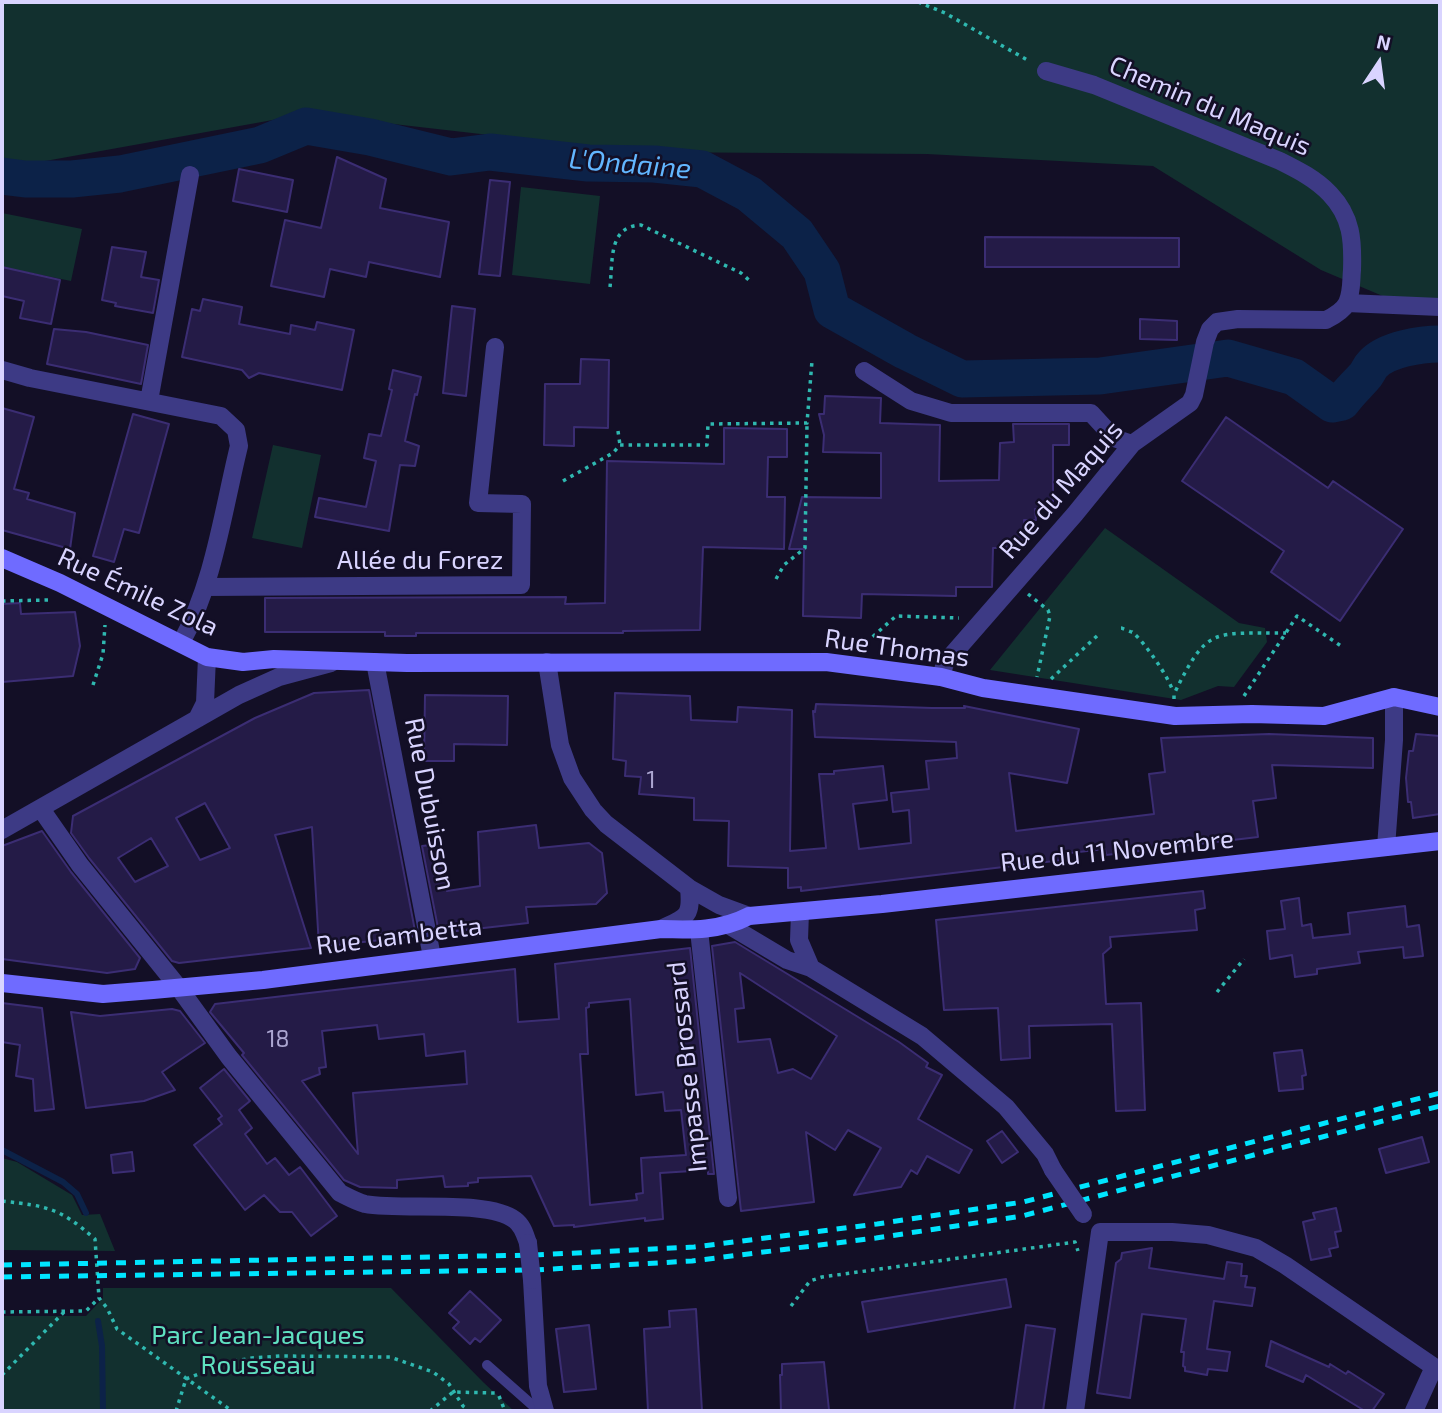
<!DOCTYPE html>
<meta charset="utf-8">
<style>
body{margin:0}
#map{position:relative;width:1442px;height:1413px;overflow:hidden;background:#130f26;font-family:"Exo 2",sans-serif}
canvas{display:block}
.frame{position:absolute;inset:0;border:4px solid #d9d4ff;pointer-events:none}
.north{position:absolute;left:1344px;top:28px;width:70px;height:70px;-webkit-text-stroke:5px #130f26;paint-order:stroke;rotate:13deg;font-size:19px;font-weight:700;line-height:28px;text-align:center;color:#d9d4ff}
.north::after{content:'';display:block;margin:auto;width:24px;height:32px;background:#d9d4ff;clip-path:polygon(50% 0,100% 100%,50% 72%,0 100%)}
</style>
<div id="map">
<canvas width="1442" height="1413"></canvas>
<div class="frame"></div>
<div class="north">N</div>
</div>
<script>
const context = document.querySelector('canvas').getContext('2d');
context.lineJoin = 'round';
function paint(path, color) { context.fillStyle = color; context.fill(path, 'evenodd'); }
function stroke(path, color, width, dash) { context.strokeStyle = color; context.lineWidth = width; context.lineCap = dash ? 'butt' : 'round'; context.setLineDash(dash || []); context.stroke(path); }
function write(font, color, halo, rows, align = 'center') {
  context.font = font + ' "Exo 2",sans-serif'; context.lineWidth = 5; context.setLineDash([]); context.textBaseline = 'middle'; context.strokeStyle = halo; context.fillStyle = color; for (const [text, x, y, turn = 0] of rows) {
    context.save(); context.translate(x, y); context.rotate((+turn || 0) * Math.PI / 180); context.textAlign = isNaN(turn) ? turn : align; if (halo) context.strokeText(text, 0, 0); context.fillText(text, 0, 0); context.restore();
  }
}
const green = new Path2D(`
 M2,2H1440V302H1397L1321,270L1153,166L927,154L638,152L306,114L12,167L2,164Z
 M521,187L600,196L590,284L512,275Z
 M2,213L82,229L71,281L2,267Z
 M273,445L321,455L302,548L252,538Z
 M1105,528L1239,623L1265,628L1267,642L1234,687L1218,686L1181,700L990,670Z
 M2,1158L17,1162L72,1195L82,1215L100,1214L115,1251L2,1250Z
 M103,1288H391L483,1382L514,1411H2V1316H86L103,1298Z`);
const stream = new Path2D(`
 M2,1150L63,1182L77,1194L86,1213
 M98,1321L102,1346L103,1411`);
const river = new Path2D(`
 M2,176L25,179H72L120,174L260,145L306,126L370,137L451,157L490,152L588,163L654,164L702,169L749,194L797,234L822,271L832,310L905,351L962,379L1100,376L1228,358L1294,377L1332,404L1342,402C1349,392 1356,386 1364,377C1368,373 1369,368 1373,364C1387,349 1421,344 1440,344`);
const building = new Path2D(`
 M337,157L386,179L380,208L449,222L440,277L369,262L366,277L330,269L324,297L271,286L285,220L321,228Z
 M239,169L293,180L287,212L233,201Z
 M490,180L510,182L500,276L479,274Z
 M985,237L1179,238V267H985Z
 M112,247L146,252L141,277L159,280L153,313L115,306L116,303L102,300Z
 M2,267L60,280L51,324L20,318L24,301L2,296Z
 M203,299L242,307L239,324L290,334L291,325L315,330L317,322L354,330L342,390L259,373L249,378L242,370L182,357L192,309L200,311Z
 M452,306L475,309L466,396L443,393Z
 M1140,319L1177,321V340L1140,339Z
 M54,329L86,332L148,345L141,384L47,364Z
 M581,359L609,360L608,428L574,427V446L544,445L545,384H580Z
 M393,370L421,377L417,395L415,394L405,441L419,446L415,466L400,465L389,531L315,517L319,498L366,507L376,461L364,458L369,434L381,436L392,390L389,389Z
 M825,396L881,398L880,423L940,425L939,481L999,480L1000,443L1014,442L1013,424H1069V445H1053V510L1035,509L1036,520H1024L1025,547L993,548L992,587H956V596L862,594L861,618L803,616L804,549H789L802,497L881,498V453L823,452L824,435L819,414H824Z
 M2,408L34,417L14,489L29,493L27,499L75,513L70,549L2,530Z
 M133,414L169,424L139,533L124,529L114,562L93,556Z
 M1226,417L1328,488L1333,481L1403,529L1340,621L1271,572L1284,551L1182,481Z
 M724,428L787,429V457H768L767,497H785L784,549L703,547L700,630L623,631V633H416V636H385V632H265V598L566,597L565,604L605,603L607,461L724,464Z
 M20,603L21,614L75,612L80,646L73,676L2,682V604Z
 M369,690L416,936L319,947L312,827L275,835L311,948L179,963L172,961L89,858L71,833L73,816L255,718L314,693ZM205,803L230,848L200,860L176,818ZM151,838L168,866L135,882L118,858Z
 M615,693L690,696L691,720L737,722L738,707L792,710L790,851L826,848L819,774H834V771L883,766L887,800L853,804L859,849L911,843L909,810L893,812L891,793L929,789L926,761L957,758L956,742L815,737L813,711L815,712L816,704L932,708H965L964,706L1079,729L1067,783L1009,773L1016,831L1154,814L1149,774L1165,772L1161,738L1269,734L1373,738V768L1272,765L1276,798L1253,801L1258,837L1106,855L1105,849L1070,853L1071,859L801,891V887L788,888V868L728,866L729,821L694,820V798L639,794L641,777L625,776L626,761L613,759Z
 M425,695L508,696L507,745L454,744V761H424Z
 M1416,734L1440,736V814L1413,818L1411,802H1408L1406,778L1409,751H1413Z
 M536,825L539,848L589,843L602,853L607,893L596,904L526,907L528,923L439,933L422,846L439,844L447,891L480,886L478,832Z
 M42,831L71,872L140,958L135,969L107,973L2,959V846Z
 M1203,891L1205,908L1195,910L1197,930L1110,937L1111,947L1103,954L1106,1004L1141,1003L1145,1110L1116,1111L1112,1024L1029,1026L1030,1058L1001,1060L998,1008L944,1010L936,920Z
 M1299,898L1302,926L1311,924L1313,938L1350,934L1348,913L1405,906L1407,927L1419,925L1423,956L1404,958L1403,947L1358,952L1360,963L1317,969V974L1295,977L1292,955L1270,959L1267,931L1285,929L1281,901Z
 M735,942L899,1042L928,1063L926,1067L942,1075L918,1119L972,1150L959,1173L927,1156L917,1174L911,1170L901,1187L854,1195L881,1148L848,1130L835,1150L806,1132L814,1202L741,1211L712,946ZM740,973L837,1036L811,1079L793,1069L778,1073L770,1039L738,1042L735,1009L744,1008Z
 M690,948L714,1174H708V1170L660,1173L663,1219L645,1221V1218L574,1227V1225L554,1226L531,1176L478,1178V1182L468,1183V1186L445,1187L443,1176L397,1180V1188L360,1187L344,1180L242,1055L244,1053L210,1012L215,1004L515,969L518,1022L559,1019L555,964ZM630,999L636,1095L663,1092L665,1111L681,1110L686,1155L641,1158L643,1193L636,1194L637,1200L590,1205L580,1054H588L586,1008L589,1007V1003ZM377,1025L379,1039L424,1034L426,1056L465,1051L467,1084L353,1093L358,1154L302,1081L320,1074L319,1068L326,1067L322,1031Z
 M2,1003L42,1008L54,1109L35,1111L33,1079L16,1076L20,1045L2,1042Z
 M172,1009L180,1011L205,1043L162,1072L175,1090L144,1101L86,1108L71,1012L100,1016Z
 M1302,1050L1306,1075L1302,1076L1303,1089L1279,1091L1274,1053Z
 M224,1069L250,1101L239,1110L252,1128L245,1134L267,1164L275,1158L289,1175L300,1167L337,1216L311,1236L292,1212H280L264,1195L245,1210L194,1145L222,1124L218,1119L222,1116L200,1088Z
 M1002,1131L1018,1152L1002,1163L987,1141Z
 M1422,1137L1429,1162L1386,1173L1379,1149Z
 M132,1152L134,1171L113,1173L111,1155Z
 M1336,1208L1341,1231L1335,1232L1338,1247L1329,1249L1331,1256L1311,1260L1303,1222L1315,1219L1313,1213Z
 M1152,1248L1149,1268L1224,1279L1227,1262L1242,1264L1241,1276H1247L1245,1287L1255,1288L1252,1306L1214,1301L1207,1349L1230,1352L1227,1371L1208,1369L1207,1375L1185,1371V1367L1183,1366L1184,1352H1181L1186,1319L1142,1314L1130,1398L1097,1393L1116,1263L1121,1259L1122,1253Z
 M1006,1279L1011,1307L868,1332L862,1302Z
 M470,1291L501,1320L480,1342L475,1338L470,1344L453,1328L459,1322L449,1313Z
 M696,1309L702,1411H648L644,1329L670,1327L669,1311Z
 M589,1325L596,1389L564,1392L556,1329Z
 M1026,1325L1055,1329L1043,1411H1014Z
 M1271,1341L1329,1367L1330,1364L1346,1374L1348,1371L1384,1394L1372,1411H1365L1306,1375L1303,1382L1266,1366Z
 M824,1362L829,1410L781,1411L780,1375H782V1364Z`);
const path = new Path2D(`
 M918,2L945,13L1029,61
 M610,287C613,261 608,226 641,225L741,273L751,282
 M618,431L620,445
 M563,481L613,453L620,445H707L708,424L807,423L812,361
 M776,579L784,565L805,548L807,423
 M1028,594L1048,610L1050,616L1037,677
 M2,601L48,600
 M213,624L211,633L214,640
 M1121,628C1122,628 1131,632 1132,632C1144,641 1170,679 1173,692
 M860,648L896,616L959,618
 M1051,679L1098,635
 M93,685L103,654L105,625
 M1244,696L1297,616L1341,646
 M1174,699V694C1208,625 1212,634 1286,633
 M1217,992L1244,959
 M2,1201C47,1206 60,1208 95,1239L99,1298L107,1308L117,1329L232,1411
 M791,1306L810,1281L822,1277L1075,1242L1078,1251
 M2,1312L86,1311L99,1298
 M2,1375L64,1312
 M186,1379L229,1362L252,1358L281,1356L390,1357L433,1372L449,1384L463,1406L469,1411
 M499,1396L505,1411
 M176,1411L186,1379
 M430,1411L453,1392L496,1393`);
const lane = new Path2D(`
 M487,1365L539,1411`);
const street = new Path2D(`
 M1347,303L1440,307
 M2,370L30,378L221,416L236,430L239,446C223,511 214,583 181,643
 M864,371L911,401L951,413H1091L1114,438L1132,444
 M149,401L190,175
 M205,587L521,585L522,504L478,503L495,347
 M375,662L432,957
 M547,662L560,745L572,778L593,810L606,824L689,888L719,905L749,916
 M941,677L945,663L1075,514L1132,444L1190,403L1194,395L1205,342L1210,329L1217,322L1238,319L1326,320C1334,316 1343,311 1347,303C1352,293 1351,280 1352,270C1353,241 1352,217 1330,194C1316,179 1298,170 1280,161L1094,85L1046,71
 M197,719L205,703L207,657
 M41,809L80,865L179,988L229,1057L340,1193C348,1197 357,1202 365,1204C403,1211 487,1199 515,1220C523,1226 525,1235 528,1243
 M2,830L239,695L279,677L331,663
 M1386,847L1394,740V697
 M800,912L799,940L811,968
 M730,926L787,960L811,968L922,1036L1006,1107L1045,1154L1053,1170
 M661,929C686,917 692,918 689,888
 M699,930L728,1198
 M1100,1232H1172L1208,1235L1256,1248L1285,1265L1440,1371
 M532,1280L538,1386L545,1411
 M1075,1411L1100,1232
 M1414,1411L1434,1367`);
const secondary = new Path2D(`
 M2,558L60,583L207,657L243,662L274,659L407,663L826,662L941,677L983,688L1175,716L1252,714L1324,716L1394,697L1440,707
 M2,983L103,994L153,990L263,980L661,929C692,930 720,931 749,916L882,904L1440,841`);
const rail = new Path2D(`
 M2,1265L535,1255L694,1247L877,1224L1023,1202L1440,1093
 M2,1277L534,1270L692,1261L876,1238L1022,1216L1440,1106`);
const streetBridge = new Path2D(`
 M1053,1170L1083,1214
 M528,1243L532,1280`);
const numberNames = [
 ["1",651,780],
 ["18",278,1039]
];
const streetNames = [
 ["Chemin du Maquis",1210,106,23],
 ["Rue du Maquis",1061,490,-49],
 ["Allée du Forez",420,560],
 ["Rue Émile Zola",138,592,25],
 ["Rue Thomas",897,648,8],
 ["Rue Dubuisson",430,804,79],
 ["Rue du 11 Novembre",1117,851,-6],
 ["Rue Gambetta",399,936,-7],
 ["Impasse Brossard",687,1067,-96]
];
const parkNames = [
 ["Parc Jean-Jacques",258,1335],
 ["Rousseau",258,1365]
];
const waterNames = [
 ["L'Ondaine",630,164,5]
];
paint(green, '#12302f');
stroke(stream, '#0c2248', 6);
stroke(river, '#0c2248', 37);
paint(building, '#241b47');
stroke(building, '#3b2d73', 2);
stroke(path, '#2fb8b0', 3.5, [3.5, 5]);
stroke(lane, '#3d3a85', 10);
stroke(street, '#3d3a85', 18);
stroke(secondary, '#6f6bff', 18);
stroke(rail, '#00e5ff', 5, [10, 9]);
stroke(streetBridge, '#3d3a85', 18);
write('23px', '#aca6d1', null, numberNames);
write('26px', '#d9d4ff', '#130f26', streetNames);
write('26px', '#5fe0c0', '#130f26', parkNames);
write('italic 28px', '#62b6ff', '#130f26', waterNames);
</script>
